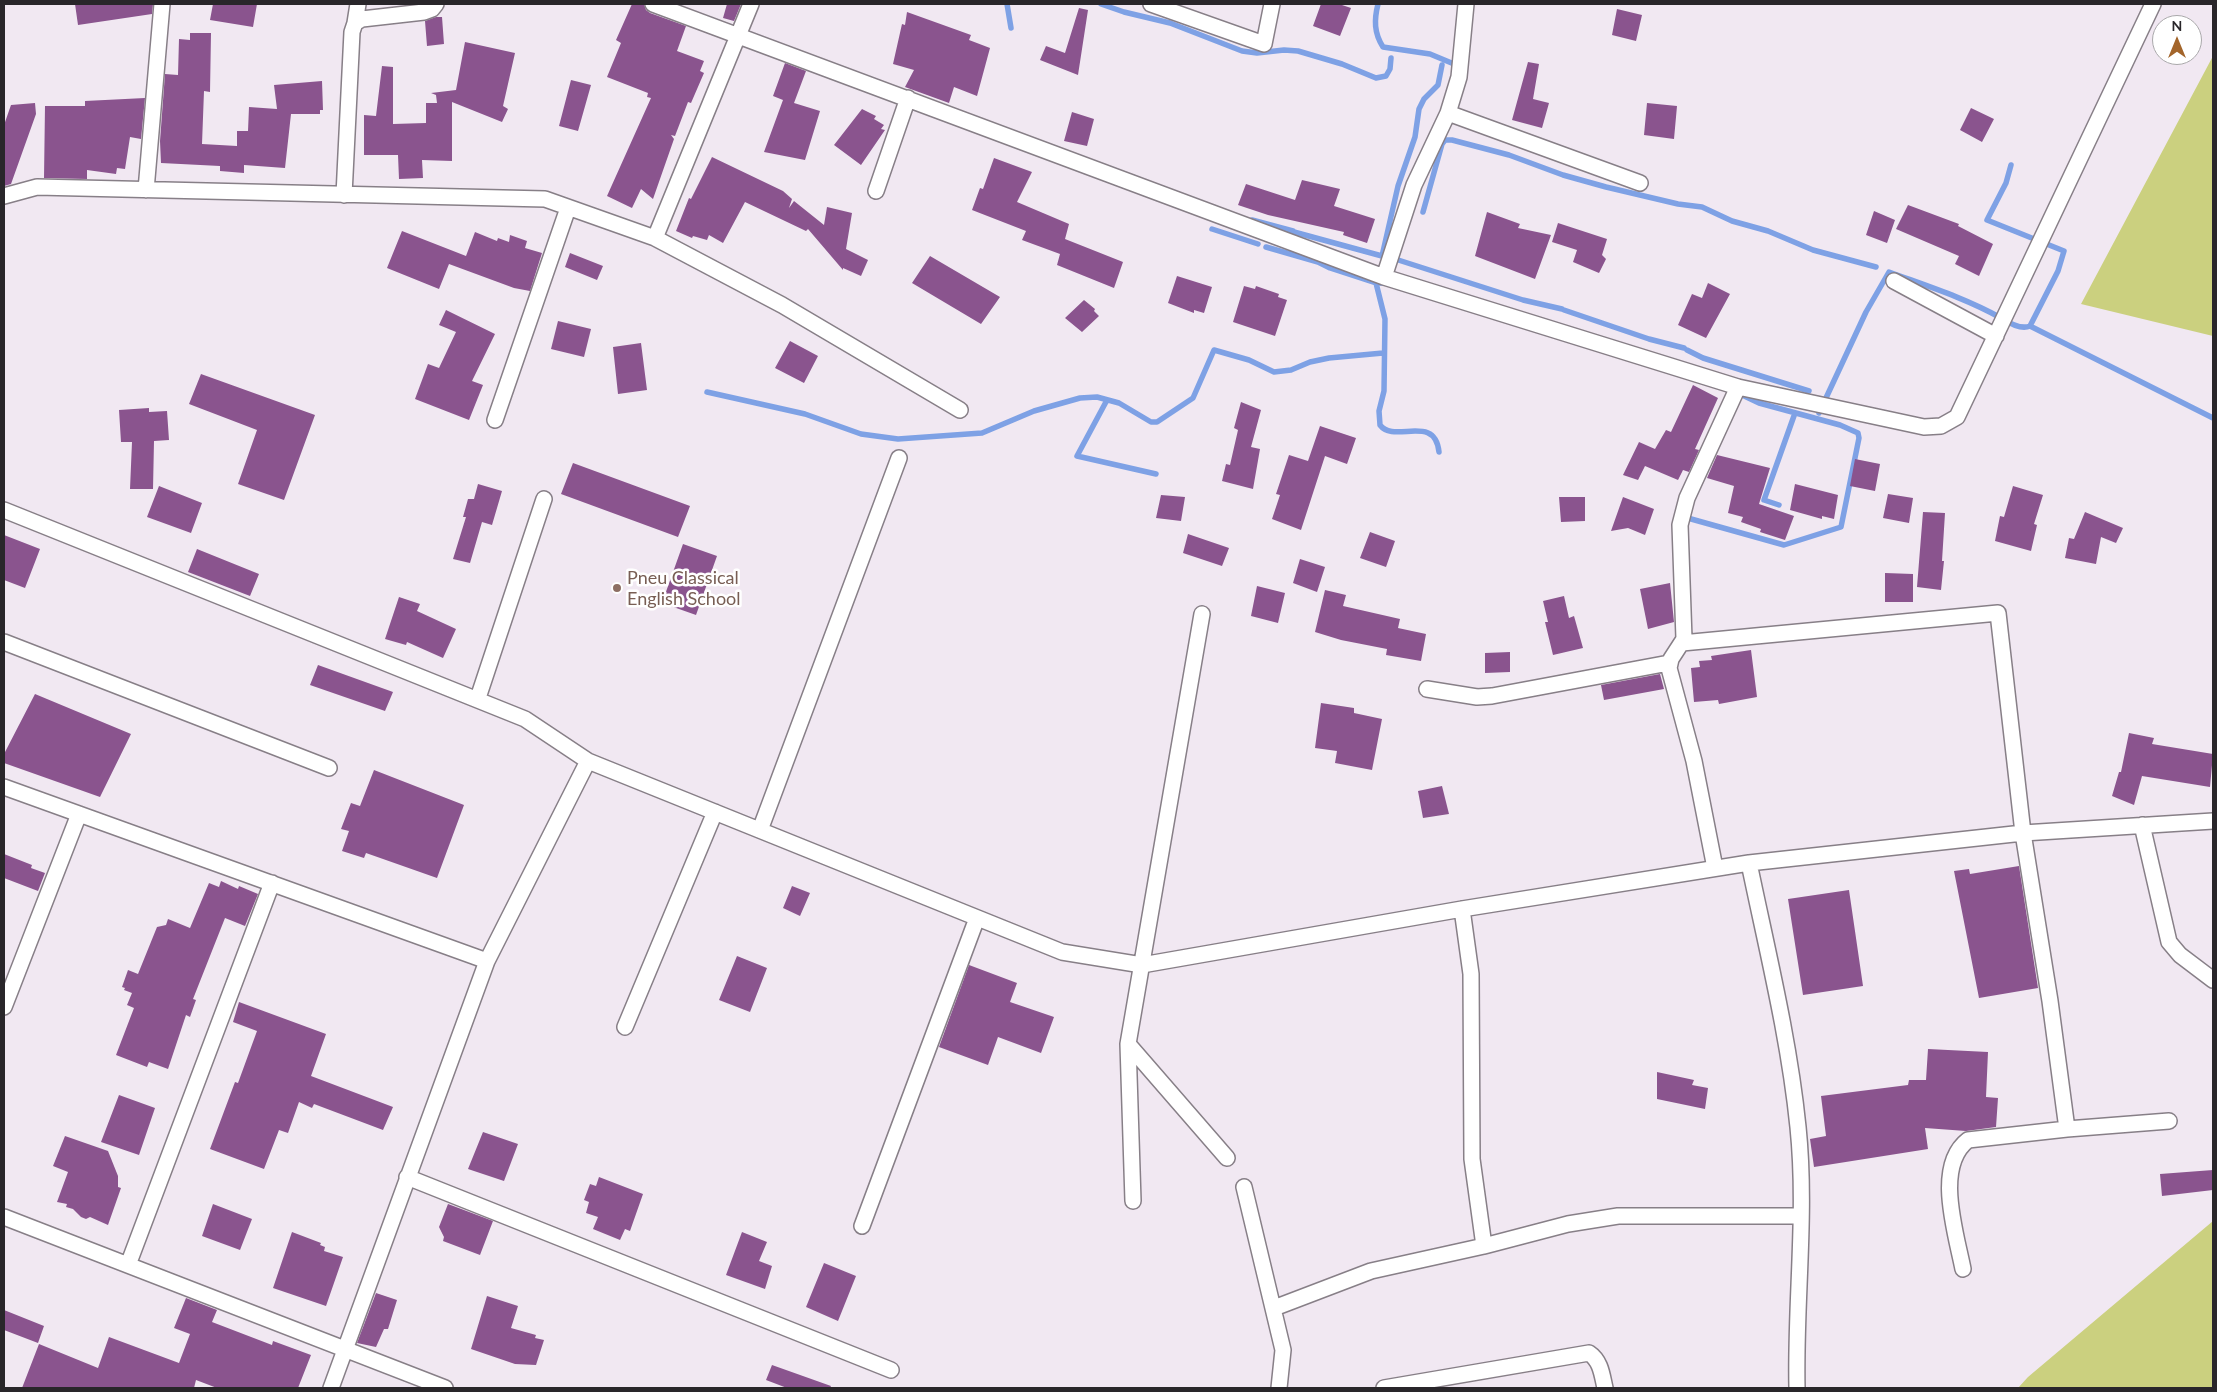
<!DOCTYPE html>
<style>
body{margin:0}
#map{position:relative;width:2217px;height:1392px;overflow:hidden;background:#f1e8f2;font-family:Lato,sans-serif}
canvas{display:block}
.frame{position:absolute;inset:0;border:5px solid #29262a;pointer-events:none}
.north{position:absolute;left:2152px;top:15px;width:50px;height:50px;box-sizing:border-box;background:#fff;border:1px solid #a9a8aa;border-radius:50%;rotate:0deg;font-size:14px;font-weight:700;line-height:20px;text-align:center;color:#29262a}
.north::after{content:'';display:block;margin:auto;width:18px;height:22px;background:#a3652b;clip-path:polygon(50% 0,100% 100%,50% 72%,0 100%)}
</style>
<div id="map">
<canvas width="2217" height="1392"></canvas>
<div class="frame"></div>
<div class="north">N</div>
</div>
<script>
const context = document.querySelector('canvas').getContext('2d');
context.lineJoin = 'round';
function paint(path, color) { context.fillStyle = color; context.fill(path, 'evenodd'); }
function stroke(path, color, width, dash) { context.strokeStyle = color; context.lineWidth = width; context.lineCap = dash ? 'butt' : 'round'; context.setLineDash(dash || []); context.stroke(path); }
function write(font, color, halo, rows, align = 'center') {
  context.font = font + ' Lato,sans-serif'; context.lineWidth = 5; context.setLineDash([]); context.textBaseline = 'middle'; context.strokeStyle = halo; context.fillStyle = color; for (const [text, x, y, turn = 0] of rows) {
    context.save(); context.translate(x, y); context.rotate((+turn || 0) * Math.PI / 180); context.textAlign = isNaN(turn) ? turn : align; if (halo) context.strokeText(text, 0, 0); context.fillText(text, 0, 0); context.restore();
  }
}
const green = new Path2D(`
 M2213,56V336L2081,304Z
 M2213,1221V1388H2018L2028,1377Z`);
const stream = new Path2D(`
 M1007,4L1011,28
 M1101,4L1124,12L1170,23L1242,51L1257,53L1284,50L1298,51L1342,64L1376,78L1386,76L1390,69L1391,58
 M1378,4C1374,20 1374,33 1383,47L1430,54L1454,64
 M2011,165L2006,183L1987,220L2064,251L2058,271L2030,326
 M1423,212L1442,144L1445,140H1452L1509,155L1563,175L1606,187L1678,204L1702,207L1732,221L1768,231L1813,250L1876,267
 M1252,220L1293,231
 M1212,229L1258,244
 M1294,232L1382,256L1398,186L1415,137L1419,109L1424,99L1438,85L1442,65
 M1266,247L1318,262L1330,268L1376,283H1385
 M1392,258L1523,300L1562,309
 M1376,283L1385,319L1384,391L1379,411L1380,425C1394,444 1435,413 1439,452
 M1564,310L1649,339L1684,348
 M1687,350L1703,358L1809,391
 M707,392L805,414L861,434L898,439L982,433L1034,411L1080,398L1097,397L1119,403L1151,422H1157L1193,398L1214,350L1249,360L1274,372L1291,370L1310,362L1329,358L1383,353
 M1107,400L1077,456L1156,474
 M1819,413L1866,312L1889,272C1927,286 1965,298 2001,318C2009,323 2021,330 2030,326L2213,418
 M1779,505L1764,500L1795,413
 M1684,517L1784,545L1841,527L1859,438L1858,433L1840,425L1759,403L1740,394L1739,398`);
const building = new Path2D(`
 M75,4H153L152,14L78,25Z
 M213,4H257L253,27L210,20Z
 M632,4H644L646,10L650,13L686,26L677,51L704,61L700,71L704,73L691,103L688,102L675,136L671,135L674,139L653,199L641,189L632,208L607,196L651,98L647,97L648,93L607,77L621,43L616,40Z
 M727,4H741L734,21L723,18Z
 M1321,4H1339L1351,8L1340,36L1313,26Z
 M1079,8L1088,10L1078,75L1040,60L1046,46L1065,53Z
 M1617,9L1642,15L1636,41L1612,35Z
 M907,12L971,35L969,40L990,48L977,96L954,87L949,103L905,87L914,70L893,64L902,24L905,25Z
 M436,17H442L444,44L427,46L425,21Z
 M190,33H211L210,92L204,91L202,144L237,146V131H248L249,107L277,109L274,85L322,81L323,110H320V114H291L285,168L244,165V173L220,171V166L161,163L160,141L165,74L178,75L179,39L190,40Z
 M465,42L515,53L503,106L508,109L502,122L452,102V161L422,160L423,178L399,179L398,155H364V115L376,116L382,66L393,67V124L426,123V103H437L436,95L431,93L456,90Z
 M1528,62L1539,64L1533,99L1549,103L1542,128L1512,120Z
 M785,63L806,71L794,103L820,111L805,160L764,152L783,100L773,96Z
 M571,80L591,85L578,131L559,126Z
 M145,98L141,139L130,137L125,169L117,168L116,174L87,170V179L44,178L45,106H85V101Z
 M35,103L36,114L11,184L4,186V125L11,105Z
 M1647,103L1677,106L1674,139L1644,135Z
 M1971,108L1994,119L1982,142L1960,130Z
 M862,109L876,116L874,119L884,125L881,129L885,130L861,165L834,145Z
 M1072,112L1094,119L1087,146L1064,141Z
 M712,157L783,191L792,199L789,208L794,201L824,225L827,207L852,213L846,249L868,260L861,276L843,268V270L808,229L806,231L745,202L723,243L709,235L707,240L693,236L692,238L676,231L689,198L691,199Z
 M994,158L1032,172L1017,202L1069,224L1065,239L1123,262L1114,288L1057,265L1060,254L1022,240L1026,231L972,210L980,188L983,189Z
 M1302,180L1340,189L1334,206L1375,219L1367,243L1343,235L1344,232L1268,215L1238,205L1246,184L1295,200Z
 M1908,205L1959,224L1958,226L1993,244L1979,276L1955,264L1959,256L1896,229Z
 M1874,211L1895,220L1887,243L1866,235Z
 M1487,212L1520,224L1518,228L1551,235L1535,279L1475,256Z
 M1558,223L1607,239L1602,255L1606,259L1599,273L1573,262L1577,250L1552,242Z
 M402,231L466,256L475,232L497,241L498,238L509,242L510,235L527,241L525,248L542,253L530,291L514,288L449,264L439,289L387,268Z
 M570,253L603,266L597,280L565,267Z
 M930,256L1000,297L981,324L912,283Z
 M1177,276L1212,287L1204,313L1194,310V313L1168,303Z
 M1708,283L1730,294L1706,338L1678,325L1692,294L1702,298Z
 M1244,286L1255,289L1256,286L1279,294L1278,297L1287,300L1275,336L1233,322Z
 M1084,300L1095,309L1094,311L1099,316L1082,332L1065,318Z
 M446,310L495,334L472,381L483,385L469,420L415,399L428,364L439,368L456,332L439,325Z
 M558,321L591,329L584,357L551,349Z
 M790,341L818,356L804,383L775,368Z
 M641,343L647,390L618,394L613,347Z
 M201,374L315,415L284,500L238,484L257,430L189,404Z
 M1693,385L1718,398L1695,449L1699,450L1689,472L1683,470L1678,480L1645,466L1638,480L1623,475L1639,442L1655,449L1666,430L1671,432Z
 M1241,402L1261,410L1251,447L1260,449L1253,489L1222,481L1226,464L1230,465L1238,430L1234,428Z
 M149,408V412L167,411L169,440L154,441L153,489H130L132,442H121L119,410Z
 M1320,426L1356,438L1347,464L1325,456L1301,530L1272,519L1280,495L1276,494L1289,455L1308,461Z
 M1717,455L1770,468L1759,504L1794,516L1785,540L1760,532L1761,529L1741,522L1743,517L1728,513L1734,486L1707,478Z
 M1855,459L1880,464L1875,491L1850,486Z
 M573,463L690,506L678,537L561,494Z
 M478,484L502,491L492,525L482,522L470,563L453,559L466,517H463L468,499H474Z
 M1795,484L1838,495L1834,519L1822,516V519L1790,510Z
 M159,486L202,503L191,533L147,517Z
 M2013,486L2043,495L2034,524L2037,525L2031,551L1995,541L2000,516L2004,517Z
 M1888,494L1913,498L1909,523L1883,518Z
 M1161,495L1185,497L1181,521L1156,518Z
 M1559,497H1585V521L1561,522Z
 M1623,497L1654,509L1645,535L1628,528L1611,531Z
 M1923,512L1945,513L1942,561H1944L1941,590L1917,587Z
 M2085,512L2123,528L2116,543L2101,537L2096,564L2065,558L2069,538L2074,539Z
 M1370,532L1395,541L1386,567L1360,558Z
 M1188,534L1229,548L1222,566L1183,553Z
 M4,535L40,549L25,588L4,580Z
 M683,544L717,556L696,615L662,603Z
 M197,549L259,574L250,596L188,572Z
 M1300,559L1325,567L1317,592L1293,583Z
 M1885,573L1913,574V602H1885Z
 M1670,583L1674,622L1648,629L1640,589Z
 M1257,586L1285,593L1278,623L1251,616Z
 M1325,590L1346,595L1343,606L1400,619L1398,628L1426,634L1421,661L1386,655L1387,649L1341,640L1315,632Z
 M1564,596L1569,618L1574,616L1583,648L1553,655L1545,622H1548L1543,601Z
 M399,597L420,604L417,611L456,629L443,658L407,642L406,645L385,639Z
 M1751,650L1757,697L1719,704L1718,700L1694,702L1691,668L1700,667L1699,661L1712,660L1711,656Z
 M1510,652V672L1485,673V653Z
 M318,665L393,692L385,711L310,685Z
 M1660,674L1664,689L1604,700L1601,685Z
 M35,694L131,734L100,797L4,763V754Z
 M1321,703L1354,708V713L1382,719L1372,770L1335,763L1337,751L1315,748Z
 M2129,733L2154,738L2152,744L2213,754L2210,787L2142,776L2134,805L2112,796L2119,772H2121Z
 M374,770L464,805L437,878L366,853L364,858L342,851L349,831L341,829L351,803L360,806Z
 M1442,786L1449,814L1423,818L1418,791Z
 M4,854L32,865L31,868L45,873L38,891L4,878Z
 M2019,866L2038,988L1979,998L1954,871L1969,869L1970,874Z
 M221,881L238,889L239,886L258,894L245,926L225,918L193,999L196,1000L190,1017L186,1015L168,1069L149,1062L147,1067L116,1055L134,1008L127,1005L132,993L124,990L125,988L122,987L128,970L138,974L157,927L166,925L168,919L190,928L209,883L219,887Z
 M792,886L810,893L800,916L783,908Z
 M1849,890L1863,986L1803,995L1788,899Z
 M737,956L767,968L750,1012L719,1000Z
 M969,965L1017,983L1010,1002L1054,1017L1041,1053L998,1037L988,1065L939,1047Z
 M239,1002L326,1034L311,1076L393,1107L383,1130L314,1104L312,1108L299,1102L288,1133L279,1130L264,1169L210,1149L235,1082L238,1083L257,1031L233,1022Z
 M1928,1049L1988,1052L1986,1097L1998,1098L1996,1127L1966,1131L1925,1128L1928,1149L1814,1167L1810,1139L1826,1136L1821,1096L1908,1085L1909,1080H1926Z
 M1657,1072L1694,1080L1692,1085L1708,1088L1705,1109L1657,1099Z
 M119,1095L155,1108L139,1155L101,1142Z
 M483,1132L518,1144L504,1181L468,1169Z
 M65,1136L108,1151L118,1176V1187L121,1188L108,1225L90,1217L86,1219L81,1217L73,1209L66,1207L67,1204L57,1202L68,1172L53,1166Z
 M2213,1170V1190L2162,1196L2160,1174Z
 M599,1177L643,1194L630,1231L625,1229L620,1240L593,1229L598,1217L586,1213L589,1202L584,1200L590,1184L596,1186Z
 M213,1204L252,1219L240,1250L202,1236Z
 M448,1204L493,1221L480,1255L443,1241L444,1237L439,1227Z
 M292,1232L321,1243L320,1245L325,1247L324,1251L343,1257L326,1306L273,1288Z
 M742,1232L767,1242L759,1261L772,1266L765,1289L726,1275Z
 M824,1263L856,1276L838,1321L806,1307Z
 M376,1293L397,1300L388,1329H384L376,1347L357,1343Z
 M487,1296L518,1306L511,1328L536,1335L535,1338L544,1340L536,1365L515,1364L471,1349Z
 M186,1298L217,1310L212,1322L272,1345L273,1341L311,1355L298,1388H217L196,1380L194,1388H22L39,1344L98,1368L109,1337L179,1363L190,1334L174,1328Z
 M4,1310L44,1326L38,1343L4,1330Z
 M772,1365L831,1386L830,1388H787L766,1380Z`);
const minor = new Path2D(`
 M653,4L1384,277L1738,387L1924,427L1941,426L1957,417L2153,4
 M1151,4L1264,44L1272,4
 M355,23L358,4
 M1448,113L1640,183
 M146,190L162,4
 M876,191L908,98
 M344,195L352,32L355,23L362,19L424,12L432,9L436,4
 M4,196L37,187L545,199L655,238L782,305L960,410
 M655,238L751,4
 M1384,277L1414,185L1448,113L1459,77L1466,4
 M1894,281L1996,336
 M495,420L568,208
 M4,510L525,719L588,761L487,961L331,1388
 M4,642L329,768
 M1682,643L1998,613L2023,833L2050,1001L2067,1129
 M1427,689L1477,697L1492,696L1669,663
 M478,698L544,499
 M588,761L1062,952L1142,965L1462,909L1749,863L2023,833L2213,821
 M4,787L487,961
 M2142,825L2169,942L2180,955L2213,980
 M760,830L899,458
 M1749,863C1767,950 1789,1038 1798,1127C1807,1214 1795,1301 1797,1388
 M1715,868L1694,761L1669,668L1671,659L1684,639L1680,525L1687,498L1738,387
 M1462,909L1471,974L1472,1159L1484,1246
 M4,1007L79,814
 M625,1027L715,812
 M1128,1044L1227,1158
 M407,1177L891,1370
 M1244,1187L1283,1350L1279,1388
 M1133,1201L1128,1044L1202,614
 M4,1217L445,1388
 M862,1226L977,918
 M128,1265L272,883
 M1963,1269C1956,1233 1934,1166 1968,1140L2067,1129L2169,1121
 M1274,1308L1371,1271L1484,1246L1568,1224L1618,1216H1801
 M1384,1388L1589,1353C1601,1361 1602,1375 1605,1388`);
const markers = [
 [617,588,5,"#8d6e63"]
];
const educationNames = [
 ["Pneu Classical",627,578],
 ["English School",627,599]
];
paint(green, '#cbd07f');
stroke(stream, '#7ea1e5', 5.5);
paint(building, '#8a548e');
stroke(minor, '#877f87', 18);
stroke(minor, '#fff', 15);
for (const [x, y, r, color] of markers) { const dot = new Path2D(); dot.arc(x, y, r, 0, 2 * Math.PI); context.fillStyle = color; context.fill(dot); stroke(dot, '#fff', 2); }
write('18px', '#785e54', '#fff', educationNames, 'left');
</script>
